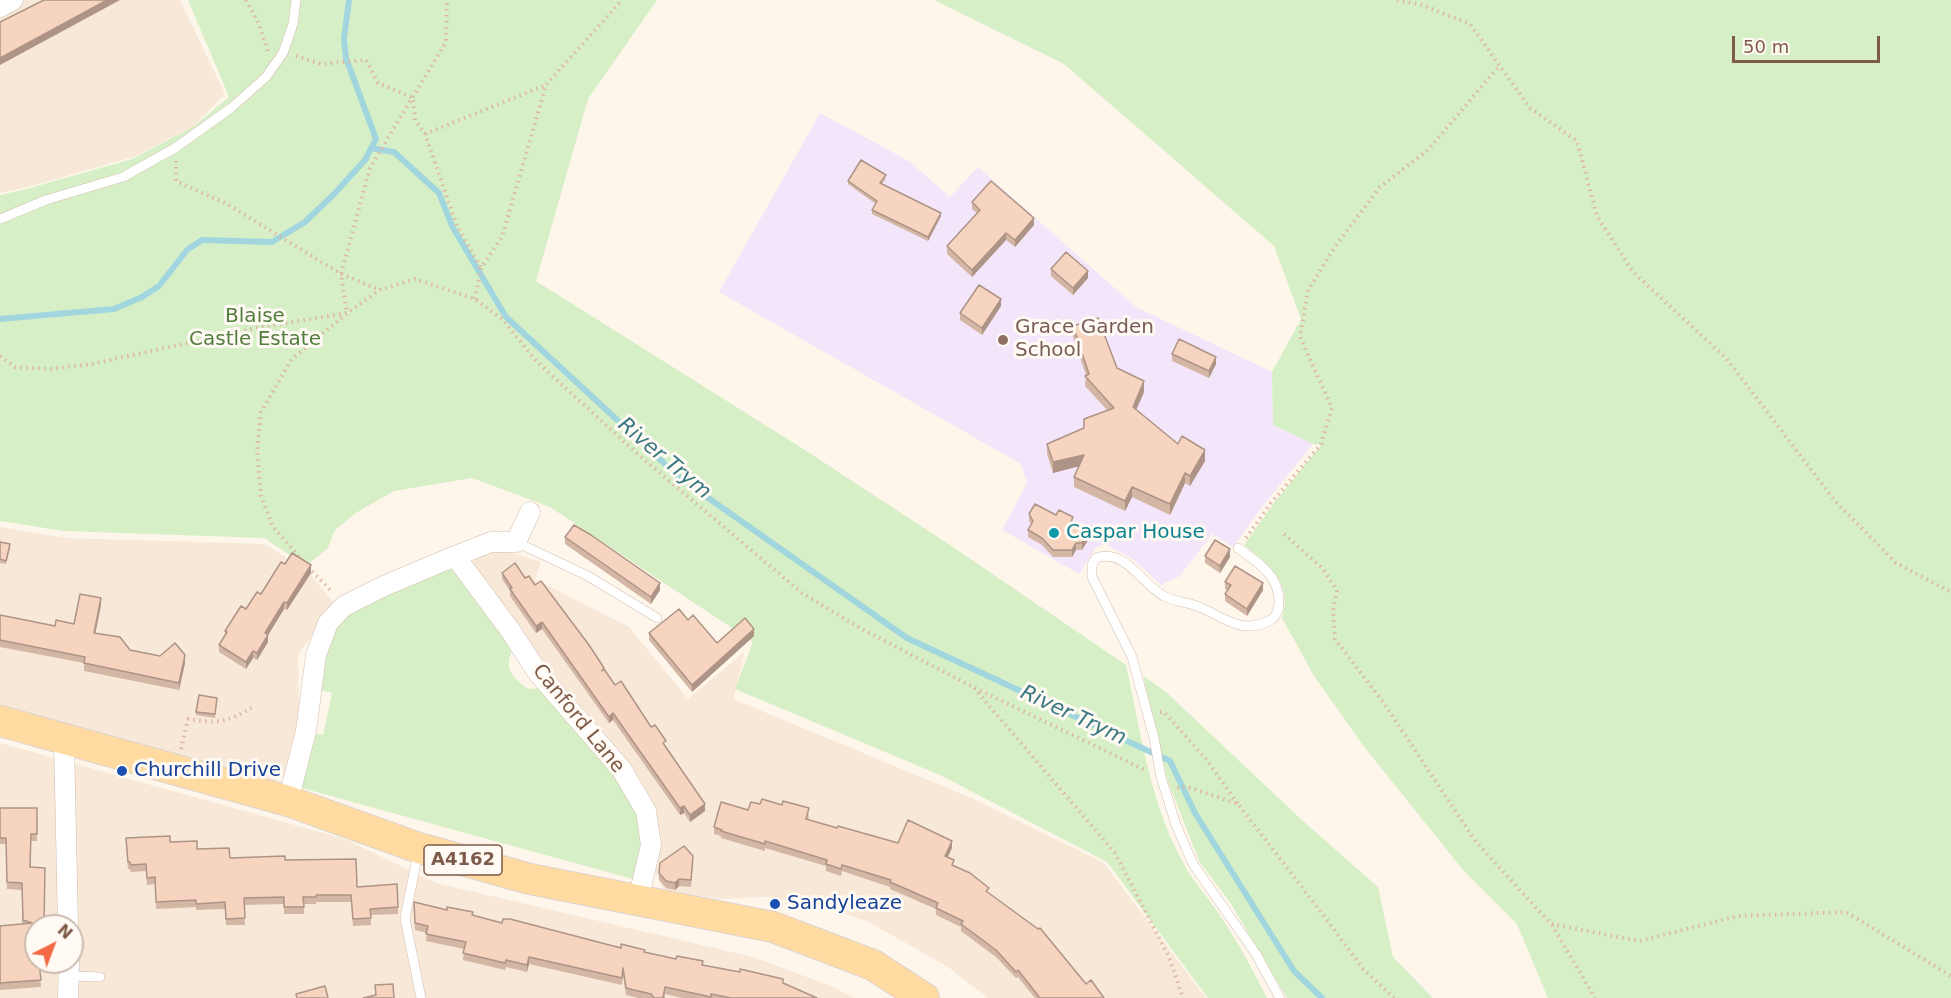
<!DOCTYPE html>
<style>
body{margin:0}
#map{position:relative;width:1951px;height:998px;overflow:hidden;background:#fef6eb;font-family:"DejaVu Sans",sans-serif}
canvas{display:block}
.north{position:absolute;left:24px;top:914px;width:60px;height:60px;box-sizing:border-box;background:#fffaf3;border:2px solid #cbbaaf;border-radius:50%;rotate:42deg;font-size:16px;font-weight:700;line-height:24px;text-align:center;color:#7e5b49}
.north::after{content:'';display:block;margin:auto;width:21px;height:27px;background:#f36945;clip-path:polygon(50% 0,100% 100%,50% 72%,0 100%)}
.scale{position:absolute;left:1732px;top:36px;width:148px;height:27px;box-sizing:border-box;border:3px solid #7e5b49;border-top:0;padding-left:8px;font-size:18px;line-height:21px;white-space:nowrap;color:#7e5b49;-webkit-text-stroke:4px #fffaf3;paint-order:stroke}
</style>
<div id="map">
<canvas width="1951" height="998"></canvas>
<div class="north">N</div>
<div class="scale">50 m</div>
</div>
<script>
const context = document.querySelector('canvas').getContext('2d');
context.lineJoin = 'round';
function paint(path, color) { context.fillStyle = color; context.fill(path, 'evenodd'); }
function stroke(path, color, width, dash) { context.strokeStyle = color; context.lineWidth = width; context.lineCap = dash ? 'butt' : 'round'; context.setLineDash(dash || []); context.stroke(path); }
function write(font, color, halo, rows, align = 'center') {
  context.font = font + ' "DejaVu Sans",sans-serif'; context.lineWidth = 6; context.setLineDash([]); context.textBaseline = 'middle'; context.strokeStyle = halo; context.fillStyle = color; for (const [text, x, y, turn = 0] of rows) {
    context.save(); context.translate(x, y); context.rotate((+turn || 0) * Math.PI / 180); context.textAlign = isNaN(turn) ? turn : align; if (halo) context.strokeText(text, 0, 0); context.fillText(text, 0, 0); context.restore();
  }
}
const residential = new Path2D(`
 M0,0H180L225,94L193,127L136,156L28,187L0,193Z
 M0,527L65,538L264,544L307,570L335,605L298,654L299,721L283,777L275,781L0,706Z
 M499,549L541,562L535,579L629,627L688,699L745,651L733,699L976,800L1104,863L1206,998H988L948,967L867,921L822,907L766,897L719,899L663,889L651,862L654,837L549,683L467,568L482,551Z
 M0,743L345,839L436,883L753,957L831,986L854,998H0ZM36,926H72V962H36Z`);
const education = new Path2D(`
 M820,113L909,161L950,197L978,167L1136,307L1272,372L1273,425L1313,444L1266,502L1233,547L1212,534L1180,576L1161,585L1134,560L1106,544L1096,547L1079,574L1002,530L1027,483L1021,464L719,292Z`);
const green = new Path2D(`
 M188,0H657L588,99L536,281L808,452L953,547L1126,665C1141,733 1150,805 1185,866C1194,882 1207,896 1217,911C1236,939 1252,968 1267,998H1208L1107,862L940,775L735,689L753,642L550,507L472,478L394,491L356,513L335,530L328,548L306,566L264,538L64,531L0,521V195L30,188L132,159L193,127L229,97Z
 M934,0H1951V998H1548L1517,924L1463,870L1365,748L1314,676L1282,618C1293,582 1269,565 1244,545L1274,503L1321,445L1313,444L1273,425L1272,372L1301,319L1274,246L1064,64Z
 M452,569L513,649C503,668 512,677 528,689L541,688L615,775L637,815L641,842L633,879L298,787L312,733L323,735L332,693L321,690C323,670 326,641 338,623C358,592 418,577 452,569Z
 M1143,676L1165,691L1302,820L1378,887L1393,957L1433,998H1287L1231,904L1199,861L1168,782Z`);
const stream = new Path2D(`
 M371,148L394,152L439,193L452,226L506,317L680,478L907,638L1170,761L1195,813L1294,971L1322,998
 M0,319L114,309L142,297L159,286L187,250L202,240L272,242L305,222L334,194L365,160L376,139L346,58L344,39L349,0`);
const path = new Path2D(`
 M246,0L259,24L268,52
 M1397,0L1422,5L1470,24L1530,108L1577,141L1597,216L1633,272L1726,358L1835,501L1896,563L1951,592
 M296,56L321,64L366,60L378,83L413,98L415,120L425,134L457,226L481,268
 M425,134L546,85
 M176,161V181L227,204L341,274L380,290
 M475,299L481,268L502,237L546,85L622,0
 M0,356L15,367L50,369L92,364L261,327L347,313L380,290L415,279L475,299L503,320L536,361L641,457L802,593L860,628L973,687L1147,771
 M1284,534L1323,569L1337,591L1333,611L1335,639L1383,702L1476,842L1551,924L1639,941L1738,916L1846,912L1951,976
 M1246,538L1271,503L1321,444L1332,408L1300,337L1308,290L1337,244L1380,187L1428,150L1500,65
 M303,561L273,527L261,496L257,451L261,412L292,359L347,313L341,274L370,168L446,42L447,0
 M308,567L332,592
 M974,688L1115,853L1169,957L1183,998
 M1160,712H1164L1206,759L1238,804
 M181,749L188,719C217,724 229,722 254,706
 M1177,788L1188,787L1238,804L1324,916L1363,969L1394,998
 M1552,925L1595,998`);
const service = new Path2D(`
 M0,219L46,200L123,177L175,148L231,108L266,77L283,53L293,24L296,0
 M516,542L588,576L657,618
 M1238,548C1259,563 1280,576 1279,604C1279,612 1274,619 1267,622C1238,635 1219,613 1194,605C1184,602 1173,601 1164,596C1141,584 1126,548 1096,558L1092,565V577L1132,657L1154,738L1161,777L1176,825L1193,864L1256,954L1280,998
 M418,853L405,918L421,998
 M69,976L100,977`);
const minor = new Path2D(`
 M0,7L13,0
 M455,556L491,542H516L530,512
 M64,739L68,926
 M288,801L306,731L316,655L328,623L344,606L384,586L455,556L510,630L538,673L622,770L646,811L651,845L638,900
 M68,998L69,962`);
const primary = new Path2D(`
 M0,721L288,801L419,848L530,879L773,927L873,965L924,998`);
const wall = new Path2D(`
 M886,178L882,184L941,216L928,241L872,214V210L876,204L848,184V181Z
 M972,202L1034,225L1015,247L1006,240L972,277L947,254V246L977,213L972,209Z
 M1051,269L1088,278L1073,295L1051,276Z
 M1001,306L982,335L960,320V313Z
 M1073,326L1117,368L1144,392L1136,410L1178,444L1205,461L1190,486L1185,483L1170,515L1132,497L1125,511L1074,487V477L1078,466L1053,473L1047,454V444L1084,428L1108,411L1085,386L1086,375L1073,337Z
 M1172,354L1216,364L1209,378L1172,361Z
 M1029,514L1073,524L1088,540L1082,550H1076L1072,557H1053L1042,545L1028,537V530L1031,524L1029,521Z
 M565,537L660,590L651,604L565,544Z
 M0,542L10,548L6,564L0,563Z
 M1205,556L1230,557L1220,573L1205,563Z
 M285,564L311,573L287,610L284,609L268,635V642L257,660L253,658L246,669L219,652V645L225,636V631L261,594Z
 M502,573L525,578L535,585L615,685L651,727L666,748L705,811L690,822L684,813L680,815L613,720L609,723L542,629L536,633L510,596V591L502,579Z
 M1225,582L1263,590L1247,616L1225,601V594L1227,590L1225,589Z
 M101,605L95,633L130,650L185,663L179,690L84,671V663L0,647V615L55,626L74,624Z
 M688,620L717,643L754,636L692,692L649,640V633Z
 M217,701L215,718L196,715V712Z
 M760,804L809,815L808,820L837,828L898,843L952,848L947,858L954,866L989,893L1086,984L1104,998H1035L1018,977L1016,978L996,957L961,931V927L936,915V909L890,889V887L842,871L841,876L826,871V866L765,848V851L721,838V836L714,834V827Z
 M0,808H37V841H31V867L44,926H36L41,987L0,990V926L22,924V890L7,889L6,844H0Z
 M170,842L230,858L285,860L357,887L398,907V914L371,915V925L353,926L351,902H316V904H304V914H284V904L244,905L245,925H226L225,909L196,910V907L156,909L155,884L147,885L146,871L131,872L130,869H128L126,844Z
 M693,863L691,887L679,886L675,890L666,888L659,880V873Z
 M414,902L502,923L703,965L783,983L817,998H682L665,994V998H638L626,995L623,975L622,985L529,964L527,972L506,967L505,970L463,960L464,949L426,941L427,933L415,930Z`);
const shadedWall = new Path2D(`
 M107,0H120L0,65V58Z
 M941,213V216L928,241V237Z
 M1034,218V225L1015,247V240Z
 M1006,233V240L972,277V270Z
 M1088,271V278L1073,295V288Z
 M1001,299V306L982,335V328Z
 M1216,357V364L1209,378V371Z
 M1144,381V392L1133,417V407Z
 M1205,450V461L1190,486V476Z
 M1084,455V465L1053,473V462Z
 M1185,473V483L1170,515V504Z
 M1132,487V497L1125,511V501Z
 M1088,533V540L1082,550V543Z
 M1076,543V550L1072,557V550Z
 M1230,549V557L1220,573V566Z
 M311,565V573L287,610V603Z
 M660,583V590L651,604V597Z
 M1263,583V590L1247,616V609Z
 M101,598V605L94,640V633Z
 M284,602V609L265,640L268,635V642L257,660V653L265,633Z
 M542,622V629L536,633V626Z
 M754,629V636L692,692V685Z
 M253,651V658L246,669V662Z
 M185,655V663L179,690V683Z
 M613,713V720L609,723V717Z
 M705,804V811L690,822V815Z
 M684,806V813L680,815V808Z
 M952,841V848L945,863V856Z
 M679,879V886L675,890V883Z
 M529,957V964L527,972V965Z`);
const building = new Path2D(`
 M44,0H107L0,58V22Z
 M861,160L886,175L880,183L941,213L928,237L872,210L877,201L848,181Z
 M991,181L1034,218L1015,240L1006,233L972,270L947,246L980,210L972,202Z
 M1066,252L1088,271L1073,288L1051,269Z
 M979,285L1001,299L982,328L960,313Z
 M1098,318L1117,368L1144,381L1133,407L1178,444L1182,436L1205,450L1190,476L1185,473L1170,504L1132,487L1125,501L1074,477L1084,455L1053,462L1047,444L1084,428V419L1114,408L1085,376L1089,374L1073,326Z
 M1179,339L1216,357L1209,371L1172,354Z
 M1035,504L1056,515L1059,510L1073,517L1071,522L1088,533L1082,543H1076L1072,550H1053L1042,538L1028,530L1033,521L1029,514Z
 M574,525L591,535L660,583L651,597L565,537Z
 M1215,540L1230,549L1220,566L1205,556Z
 M0,542L10,544L6,561L0,559Z
 M292,553L311,565L287,603L284,602L265,633L268,635L257,653L253,651L246,662L219,645L227,632L225,631L241,606L246,609L257,592L261,594L281,562L285,564Z
 M515,563L525,578L529,576L535,585L541,581L589,645L604,668L602,671L604,669L615,685L621,681L651,727L655,725L666,741L663,743L705,804L690,815L684,806L680,808L613,713L609,717L542,622L536,626L510,589L512,588L502,573Z
 M1235,566L1263,583L1247,609L1225,594L1231,585L1225,582Z
 M80,594L101,598L94,633L120,637L130,650L160,656L175,643L185,655L179,683L84,663L85,657L0,640V615L55,626L56,620L74,624Z
 M679,609L688,620L693,615L717,643L745,618L754,629L692,685L649,633Z
 M199,695L217,698L215,714L196,712Z
 M762,799L782,805L783,801L809,808L806,819L837,828L838,826L898,843L908,820L952,841L945,856L954,860L952,865L970,873L989,888L986,891L1038,929L1040,928L1086,984L1091,980L1104,998H1040L1018,970L1016,972L996,950L961,924L963,921L936,908L938,903L890,882L891,880L842,865L841,869L826,864L827,860L765,841V844L721,831L722,830L714,827L721,802L748,810L751,802L760,804Z
 M0,808H37V834H31L30,867L45,868L44,926L36,924V962H39L41,980L0,983V926L32,923L23,920L22,883L7,882L6,838H0Z
 M170,836V842L197,841V849L229,848L230,858L285,856V860L356,859L357,887L397,884L398,907L370,909L371,918L353,919L351,895H316V897H303L304,907H284V897L244,898L245,918L226,919L225,902L196,904V900L156,902L155,877L147,878L146,864L131,865L130,862H128L126,838Z
 M684,846L693,856L691,880L679,879L675,883L666,881L659,873L660,863Z
 M414,902L447,910V907L473,912L472,915L502,923L503,919H510L621,948V944L645,950L644,952L676,959L677,956L703,961L702,965L740,972V969L783,979V983L817,998H731L711,994V997L665,987L663,998H654L651,994L626,988L623,968L622,978L529,957L527,965L506,960L505,963L463,953L466,942L426,934L428,926L415,923Z
 M393,984L394,998H363L376,995L375,985Z
 M325,986L328,998H297L296,994Z`);
const markers = [
 [1003,340,6,"#8d6e63"],
 [1054,533,6,"#0f9aa8"],
 [122,771,6,"#1a4fb4"],
 [775,904,6,"#1a4fb4"]
];
const shields = [
 [463,860,78]
];
const shieldNames = [
 ["A4162",463,860]
];
const parkNames = [
 ["Blaise",255,317],
 ["Castle Estate",255,340]
];
const educationNames = [
 ["Grace Garden",1015,328],
 ["School",1015,351]
];
const cultureNames = [
 ["Caspar House",1066,533]
];
const streetNames = [
 ["Canford Lane",578,719,51]
];
const transitNames = [
 ["Churchill Drive",134,771],
 ["Sandyleaze",787,904]
];
const waterNames = [
 ["River Trym",664,459,40],
 ["River Trym",1073,716,25]
];
paint(residential, '#f7e8d8');
paint(education, '#f3e6fb');
paint(green, '#d7efc6');
stroke(stream, '#a1d6de', 6);
stroke(service, '#d3bdae', 10);
stroke(minor, '#d3bdae', 21);
stroke(primary, '#ddd4d0', 32);
stroke(path, '#ddb7a1', 4, [1.5, 4.5]);
stroke(service, '#fff', 9);
stroke(minor, '#fff', 20);
stroke(primary, '#ffdaa1', 30);
paint(wall, '#d4b6a4');
paint(shadedWall, '#ad9486');
paint(building, '#f7d4bf');
stroke(building, '#ad9486', 1.5);
for (const [x, y, r, color] of markers) { const dot = new Path2D(); dot.arc(x, y, r, 0, 2 * Math.PI); context.fillStyle = color; context.fill(dot); stroke(dot, '#fffaf3', 2); }
for (const [x, y, w] of shields) { const box = new Path2D(); box.roundRect(x - w / 2, y - 15, w, 30, 4.5); context.fillStyle = '#fffaf3'; context.fill(box); stroke(box, '#7e5b49', 1.5); }
write('bold 18px', '#7e5b49', null, shieldNames);
write('20px', '#527e3d', '#fffaf3', parkNames);
write('20px', '#785e54', '#fffaf3', educationNames, 'left');
write('20px', '#0d838f', '#fffaf3', cultureNames, 'left');
write('20px', '#7e5b49', '#fffaf3', streetNames);
write('20px', '#164399', '#fffaf3', transitNames, 'left');
write('italic 21px', '#3a7884', '#fffaf3', waterNames);
</script>
